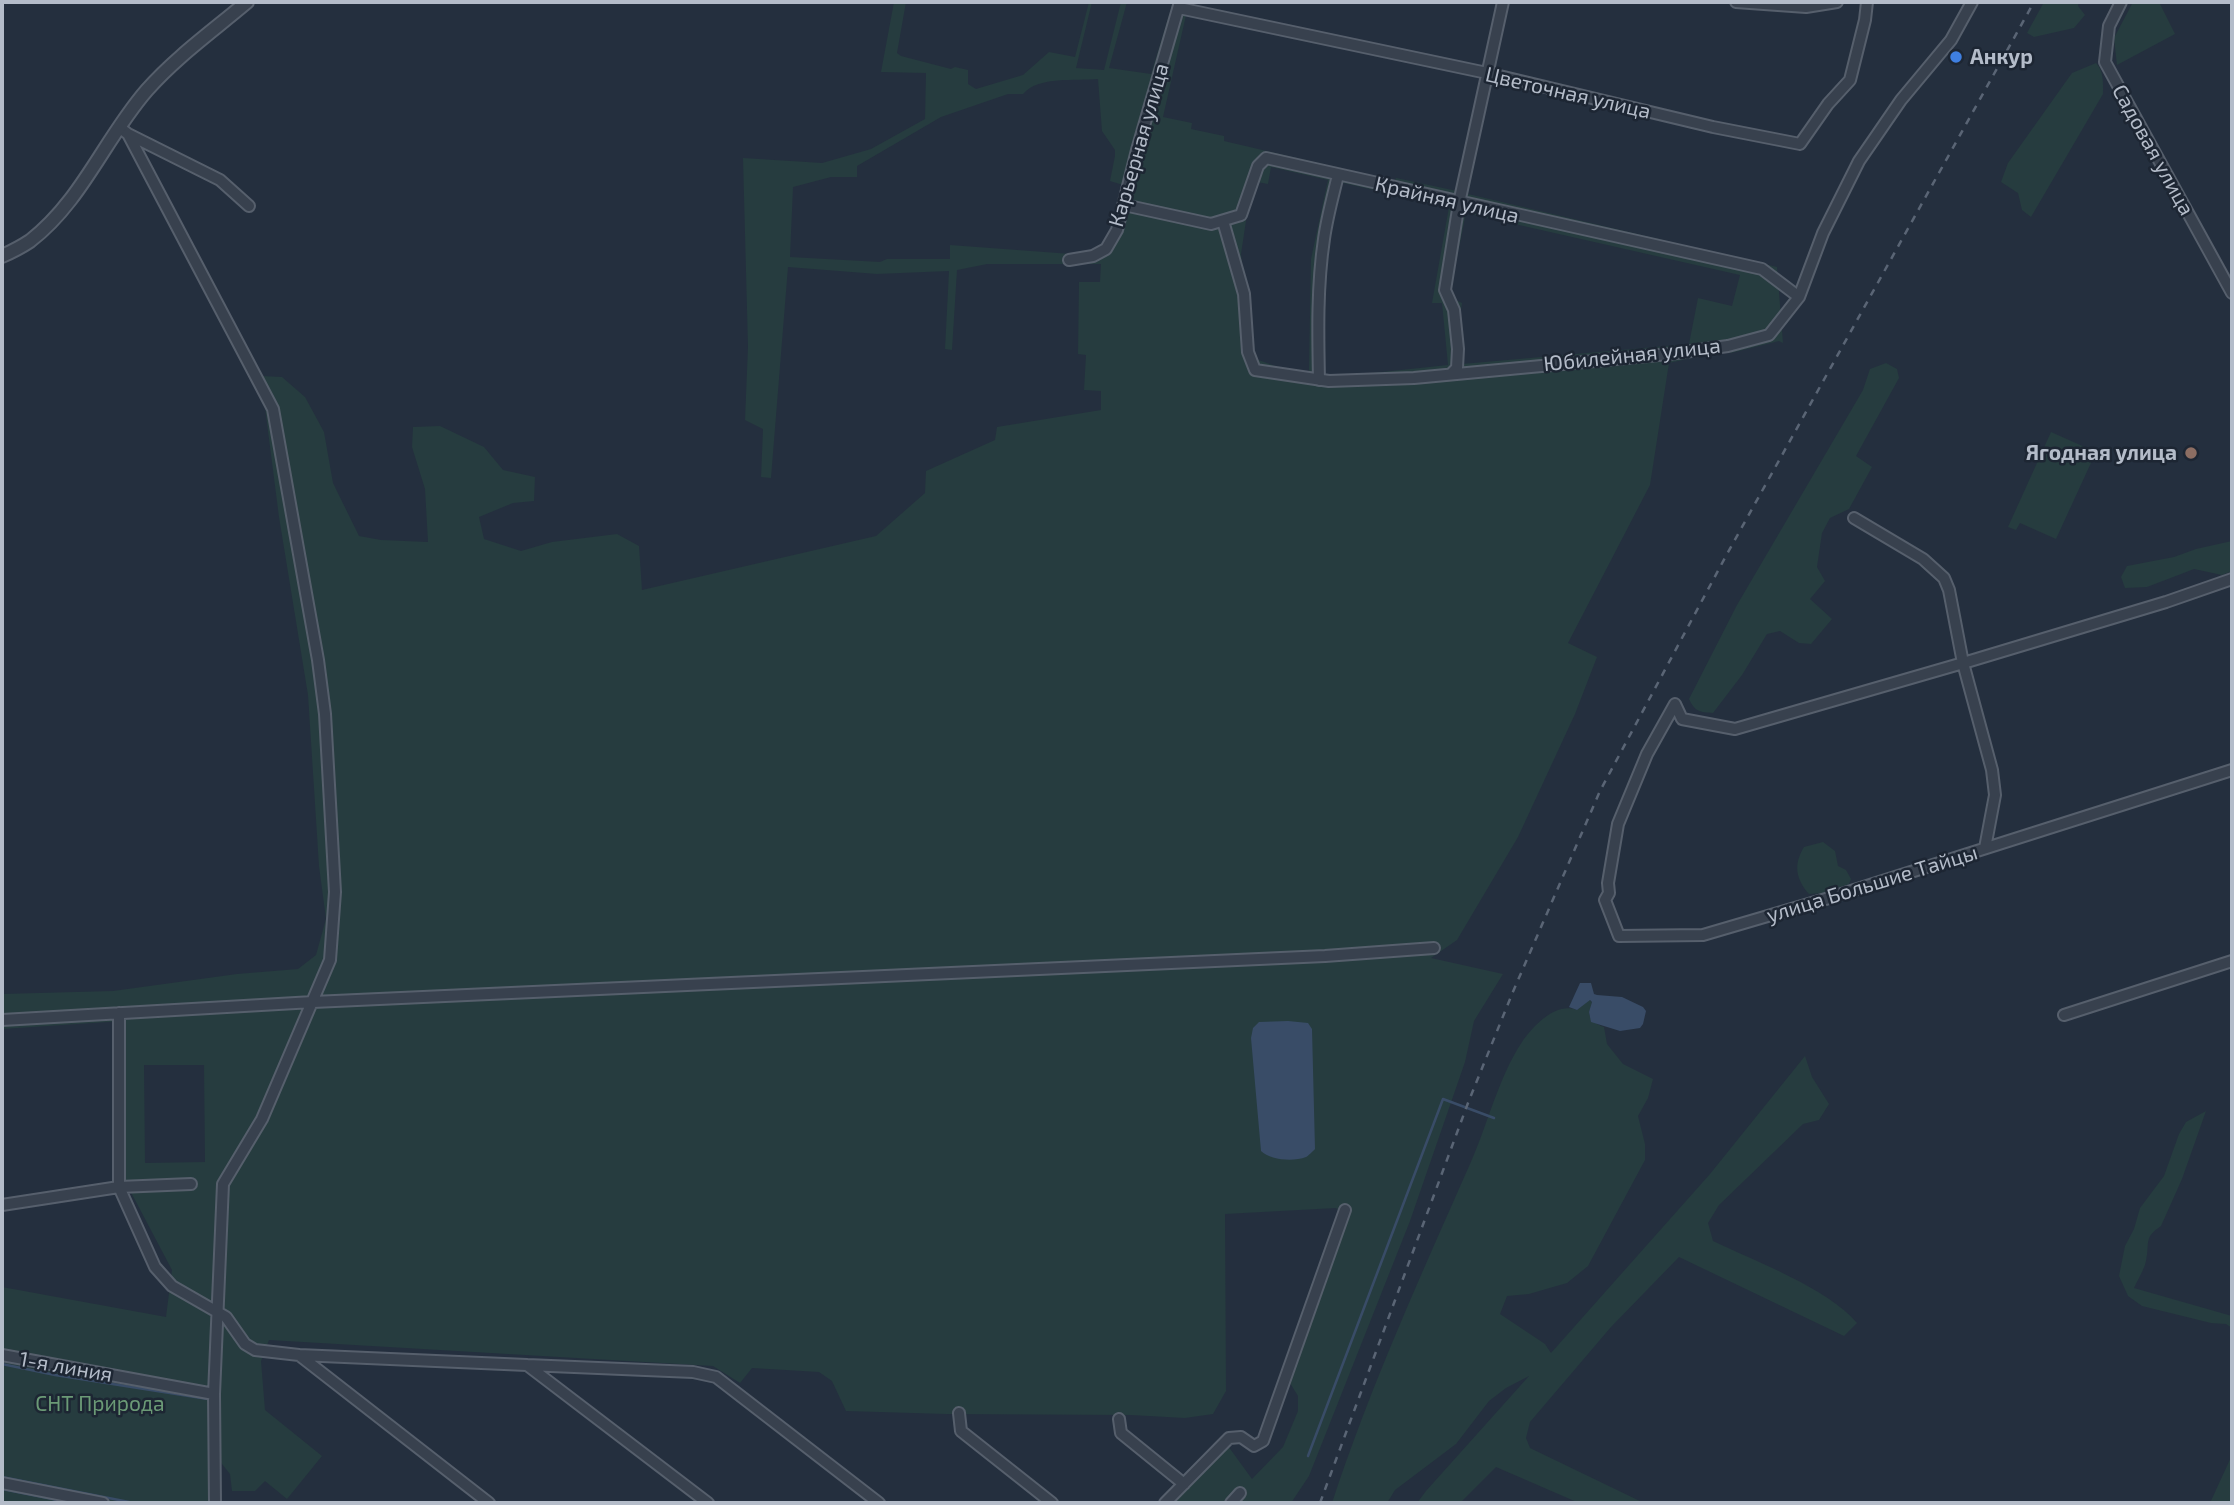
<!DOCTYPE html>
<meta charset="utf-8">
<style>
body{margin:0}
#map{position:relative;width:2234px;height:1505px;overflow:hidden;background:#242f3e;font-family:"Exo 2",sans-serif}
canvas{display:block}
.frame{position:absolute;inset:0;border:4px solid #b4bcc9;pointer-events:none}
</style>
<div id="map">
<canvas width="2234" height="1505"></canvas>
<div class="frame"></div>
</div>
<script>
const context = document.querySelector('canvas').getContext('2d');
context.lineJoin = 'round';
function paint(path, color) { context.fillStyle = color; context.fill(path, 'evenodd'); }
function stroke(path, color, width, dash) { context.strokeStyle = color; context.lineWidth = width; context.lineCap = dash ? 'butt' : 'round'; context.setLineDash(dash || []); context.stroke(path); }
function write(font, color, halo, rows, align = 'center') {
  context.font = font + ' "Exo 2",sans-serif'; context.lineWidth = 5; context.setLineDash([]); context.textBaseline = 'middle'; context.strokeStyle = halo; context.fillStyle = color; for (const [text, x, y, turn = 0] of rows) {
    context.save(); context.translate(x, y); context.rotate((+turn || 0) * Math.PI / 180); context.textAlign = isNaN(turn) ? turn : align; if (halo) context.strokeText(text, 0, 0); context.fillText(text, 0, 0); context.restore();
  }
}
const green = new Path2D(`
 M894,2H906L897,53L901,56L951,69L955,67L968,70V84L976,89L1023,75L1049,52L1075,57L1089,2H1092L1076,68L1104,70L1121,2H1127L1109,68L1151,74L1173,2H1189L1163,117L1192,123L1191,129L1224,136V141L1395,181L1396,178L1457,191L1481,84L1491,86L1468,194L1777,267L1783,343L1779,341L1731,353L1729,350L1669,363L1650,485L1568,643L1597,657L1575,714L1518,837L1457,940L1431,958L1503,974L1474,1021L1465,1062L1410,1221L1309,1476L1291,1503H1173L1228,1446L1252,1479L1283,1447L1298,1411V1396L1290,1383L1347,1218L1336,1208L1225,1214L1226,1391L1213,1414L1185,1418L1131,1415L946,1414L846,1411L832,1381L819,1372L752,1368L740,1383L713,1366L269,1340L261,1361L265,1410L322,1456L287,1499L265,1481L255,1491H232L230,1474L210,1449L209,1503H2V1287L166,1317L172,1270L125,1181L124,1021L2,1029V994L113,991L237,974L298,969L316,955L326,919L319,866L308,695L279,517L261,376L282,377L305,397L324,432L333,483L359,536L381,540L428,542L425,489L412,447L413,427L440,426L484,447L503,470L535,477L534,501L513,503L479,517L484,539L521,551L552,542L617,534L639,546L642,590L876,536L925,493L926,471L995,440L997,427L1101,410V391L1084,390L1086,355L1078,354L1079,282H1100L1101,264H987L957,270L952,350L945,349L949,271L877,274L788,267L771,478L761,477L763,429L745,420L748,347L743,158L822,163L871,149L925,119L926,73L881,72ZM1098,79L1102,131L1115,150V156L1110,181L1123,185L1109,239L1099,248L1085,255L950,245V259H887L880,262L790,257L793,187L831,177H857V166L941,117L1008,94H1023C1038,76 1076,81 1098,79ZM1271,167L1328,180L1311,259L1309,371H1289L1253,358L1241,254L1252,181L1268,184ZM1339,182L1449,207L1432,303H1442L1448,365L1363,374H1320L1321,258ZM1466,213L1740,275L1732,306L1698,298L1689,344L1462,364L1459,326L1462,303L1449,297ZM144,1065H204L205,1162L145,1163Z
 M2044,2H2079L2078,6L2085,15L2074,28L2034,37L2027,33Z
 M2133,2H2159L2175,34L2117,65L2114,38Z
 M2096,63C2104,71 2103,83 2103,94L2031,217L2022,210L2018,193L2001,182L2008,163L2072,73Z
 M1886,363L1897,369L1899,378L1856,456L1872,467L1849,509L1830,518L1822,533L1817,567L1825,581L1810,599L1832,619L1811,644L1799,643L1780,631L1767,634L1742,675L1713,713C1700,712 1695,712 1689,699L1737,605L1863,390L1870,369Z
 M2051,432L2096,452L2056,539L2020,523L2016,530L2008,527Z
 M2232,541V571L2222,575L2194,569L2147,587L2125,588L2121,577L2127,566L2174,557L2196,549Z
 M1823,842L1835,851L1838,866L1846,870L1851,879L1849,884L1823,893L1809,894C1796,879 1793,865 1804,847Z
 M1589,1000L1592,1002C1587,1017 1589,1021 1604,1027L1607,1044L1623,1064L1653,1079L1648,1098L1638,1116L1645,1144V1160L1588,1266L1567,1283L1529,1294L1507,1296L1500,1314L1545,1344L1551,1353L1710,1174L1805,1056L1812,1077L1829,1104L1819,1120L1803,1124L1719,1205L1708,1223L1713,1241C1754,1261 1828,1288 1857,1323L1844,1336L1679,1257L1611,1327L1530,1422L1526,1438L1530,1448L1644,1503H1579L1496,1467L1460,1503H1417L1426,1491L1529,1376L1506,1388L1489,1401L1456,1444L1395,1490L1387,1503H1332C1370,1387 1421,1275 1470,1164C1488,1124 1498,1078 1522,1042C1534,1025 1556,1002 1577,1010Z
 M2206,1111L2182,1179L2161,1226C2143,1238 2150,1243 2146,1261C2144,1270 2138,1279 2134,1288L2232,1316V1328L2226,1324L2211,1323L2142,1306L2128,1296L2119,1276L2125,1246L2134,1229L2140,1208L2164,1176L2179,1134L2186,1122Z
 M2232,1455V1503H2210Z`);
const water = new Path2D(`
 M1580,983H1591L1594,994L1597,995L1622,997L1643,1007L1646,1011L1643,1024L1640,1028L1620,1031L1591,1022L1589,1012L1592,1002L1590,1000L1577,1010L1569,1007Z
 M1288,1021L1308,1023L1312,1029L1315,1149C1314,1150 1307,1157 1306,1157C1293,1162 1270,1160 1261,1151L1251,1038L1253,1028L1259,1022Z`);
const stream = new Path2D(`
 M2,1364L55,1375L208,1399
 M1308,1456L1443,1099L1494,1118
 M2,1477L134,1503
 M2,1489L73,1503`);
const minor = new Path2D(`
 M1736,2L1806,7L1837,2
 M2121,2L2109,26L2105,62L2232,293
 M1179,8L1487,73L1713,127L1800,144L1828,104L1850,80L1865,20L1867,2
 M119,127L128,134L273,409L318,660L325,714L335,892L330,960L262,1119L223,1184L214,1394L215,1503
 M128,134L220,180L249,206
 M1124,205L1211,224L1241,215L1258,166L1266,158L1762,269L1799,297
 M1223,221L1244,294L1248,352L1255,370L1329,381L1414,378L1669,354L1728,346L1769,335L1799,297L1823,233L1859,161L1901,100L1951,40L1972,2
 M1069,260L1093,256L1106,249L1117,230L1137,150L1180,2
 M1452,373L1457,368L1458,349L1454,310L1445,290L1459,203L1503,2
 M1319,380C1318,333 1317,286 1324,239C1327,217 1333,196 1338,175
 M1854,518L1923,559L1944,578L1949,590L1963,663L1992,770L1995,795L1985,848
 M2232,579L2166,602L1970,661L1735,729L1682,719L1675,704L1647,754L1618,824L1608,883L1609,893L1605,900L1619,936L1703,935L1829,898L2232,770
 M119,1013V1187L155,1267L172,1286L226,1317L245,1344L255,1350L299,1355
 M2064,1015L2232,961
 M2,1020L313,1002L1325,956L1434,948
 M2,1205L119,1187L191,1184
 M2,1355L214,1394
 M527,1365L693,1372L716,1377L879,1503
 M959,1413L961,1431L1052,1503
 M1119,1419L1121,1433L1184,1484
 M2,1483L103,1503
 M489,1503L299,1355L527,1365L708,1503
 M1165,1503L1229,1438L1241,1437L1254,1446L1263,1441L1345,1210
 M1231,1503L1240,1493`);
const tertiary = new Path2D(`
 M2,256C11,252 21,247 30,241C82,201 105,138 147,90C176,57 214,30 247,2`);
const rail = new Path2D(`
 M1320,1503L1468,1103L1512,994L1600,791L1727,554L2034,2`);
const markers = [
 [1956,57,7,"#3f7fe0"],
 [2191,453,7,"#8d6e63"]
];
const poiNames = [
 ["Анкур",1970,57],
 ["Ягодная улица",2177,453,"right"]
];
const streetNames = [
 ["Цветочная улица",1568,93,13],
 ["Карьерная улица",1139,145,-74],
 ["Садовая улица",2153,150,61],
 ["Крайняя улица",1447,200,13],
 ["Юбилейная улица",1632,355,-6],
 ["улица Большие Тайцы",1872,884,-17],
 ["1-я линия",66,1367,10]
];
const parkNames = [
 ["СНТ Природа",100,1404]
];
paint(green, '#263c3f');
paint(water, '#394c67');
stroke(stream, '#394c67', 2.5);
stroke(minor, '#565f6c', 14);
stroke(tertiary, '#565f6c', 16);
stroke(minor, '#38414e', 10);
stroke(tertiary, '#38414e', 12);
stroke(rail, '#5a6575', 2.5, [7, 7]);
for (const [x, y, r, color] of markers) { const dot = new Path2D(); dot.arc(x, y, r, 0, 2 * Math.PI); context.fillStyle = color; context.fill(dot); stroke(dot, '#1d2633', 2.5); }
write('bold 21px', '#b4bcc9', '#1d2633', poiNames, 'left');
write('21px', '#b4bcc9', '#1d2633', streetNames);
write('21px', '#6b9a76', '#1d2633', parkNames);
</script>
